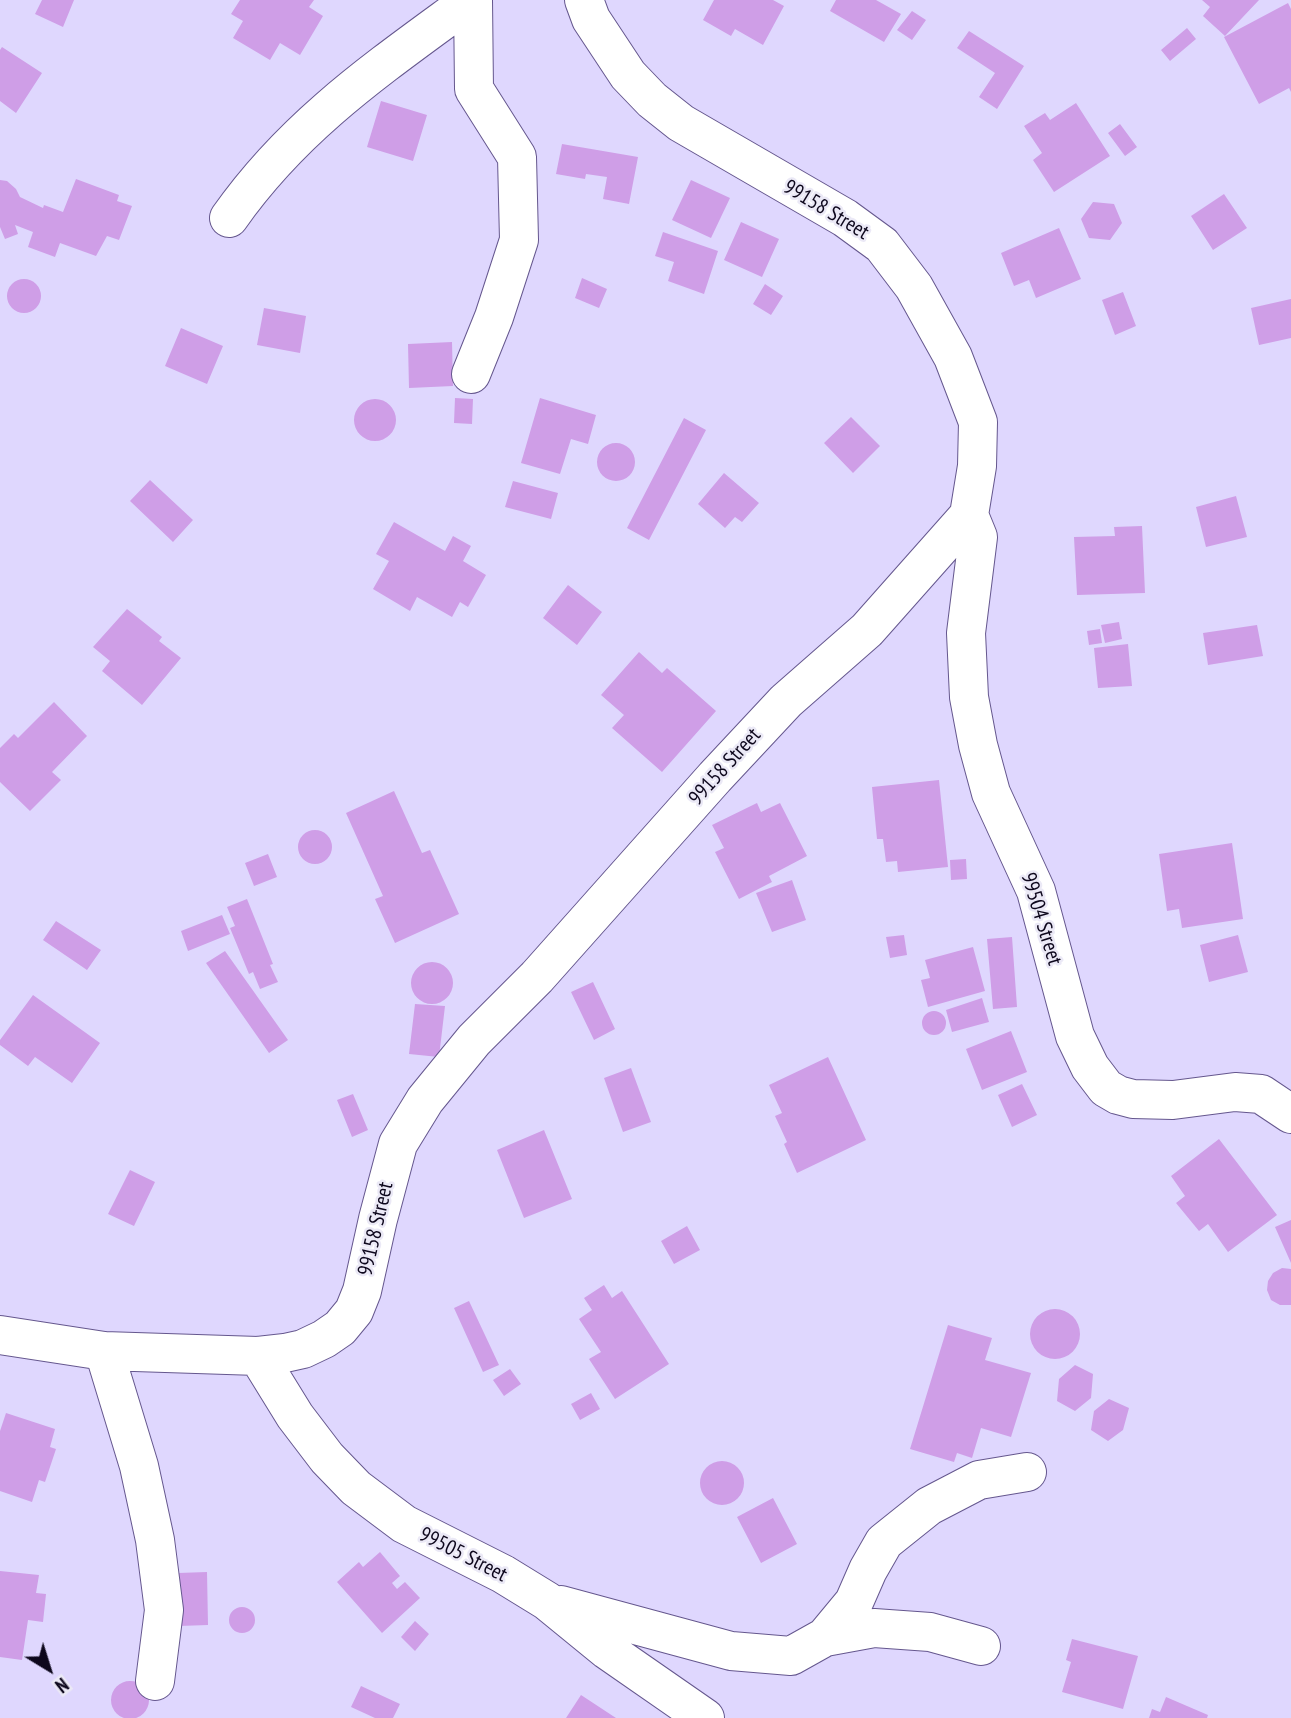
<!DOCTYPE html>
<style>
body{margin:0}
#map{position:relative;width:1291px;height:1718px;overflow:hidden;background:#dfd7fe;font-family:"PT Sans Narrow",sans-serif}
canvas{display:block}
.north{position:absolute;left:14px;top:1634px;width:70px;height:70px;-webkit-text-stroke:5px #ebe9f6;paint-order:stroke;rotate:142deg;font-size:19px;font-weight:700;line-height:28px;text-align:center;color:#0d071c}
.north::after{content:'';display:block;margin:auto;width:24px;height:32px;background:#0d071c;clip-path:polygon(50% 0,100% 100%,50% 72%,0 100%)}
</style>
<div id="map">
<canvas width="1291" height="1718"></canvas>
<div class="north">N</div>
</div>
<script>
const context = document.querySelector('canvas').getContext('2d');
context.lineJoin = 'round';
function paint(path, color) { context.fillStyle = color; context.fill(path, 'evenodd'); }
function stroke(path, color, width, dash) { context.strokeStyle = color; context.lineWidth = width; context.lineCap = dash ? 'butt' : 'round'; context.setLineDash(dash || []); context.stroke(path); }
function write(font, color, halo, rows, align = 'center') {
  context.font = font + ' "PT Sans Narrow",sans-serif'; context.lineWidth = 5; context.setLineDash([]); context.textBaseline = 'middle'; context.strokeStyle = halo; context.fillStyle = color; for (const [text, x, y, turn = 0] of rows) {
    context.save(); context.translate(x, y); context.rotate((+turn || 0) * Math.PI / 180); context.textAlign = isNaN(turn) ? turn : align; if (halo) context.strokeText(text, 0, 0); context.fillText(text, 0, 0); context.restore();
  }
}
const building = new Path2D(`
 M42,0H74L63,27L35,14Z
 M240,0H314L309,7L323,16L300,55L280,43L270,60L233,38L243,21L231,14Z
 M714,0H773L784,6L763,45L735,29L731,36L703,20Z
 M836,0H876L901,14L884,42L830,11Z
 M1202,0H1259L1225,36L1203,16L1210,7Z
 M1288,3L1291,9V92L1289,88L1259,104L1224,37Z
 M912,11L926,20L912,40L897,30Z
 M1187,28L1196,39L1170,61L1161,50Z
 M969,31L1024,66L997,109L979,97L995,73L957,48Z
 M2,47L42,73L16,113L0,101V50Z
 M381,101L427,115L413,161L367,147Z
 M1076,103L1110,156L1054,192L1033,160L1042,153L1024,126L1045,113L1050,120Z
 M1120,124L1137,147L1125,156L1108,133Z
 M562,144L638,157L629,204L603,199L607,177L586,174L585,179L556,174Z
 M76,179L119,195L117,201L132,206L119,240L107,236L96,256L60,243L55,257L28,247L33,232L15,225L18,234L5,239L0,227V180L7,181L16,189L20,197L43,208L44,205L63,212Z
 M691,180L730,198L711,238L672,220Z
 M1224,194L1247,228L1213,250L1191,216Z
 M1093,202L1114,204L1122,223L1110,240L1089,238L1081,219Z
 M741,222L779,239L762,277L724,260Z
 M1059,228L1081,279L1036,298L1029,280L1014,286L1001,253Z
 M663,232L718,251L704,294L668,281L674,262L655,256Z
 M582,278L607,289L599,308L575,298Z
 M7 296a17 17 0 1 1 34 0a17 17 0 1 1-34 0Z
 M765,284L783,296L771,315L753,304Z
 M1123,292L1136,326L1115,335L1102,300Z
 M1291,299V338L1259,345L1251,308Z
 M264,308L306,316L300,353L257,345Z
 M181,328L223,346L207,384L165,366Z
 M452,342L453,386L409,388L408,344Z
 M455,398L473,399L472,424L454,423Z
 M540,398L596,415L588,444L571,439L560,474L521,463Z
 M354 420a21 21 0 1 1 42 0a21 21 0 1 1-42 0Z
 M851,417L880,446L853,473L824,443Z
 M684,418L706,430L649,540L627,528Z
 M597 462a19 19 0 1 1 38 0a19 19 0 1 1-38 0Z
 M724,473L759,503L742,522L735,517L725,528L698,504Z
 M150,480L193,520L173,542L130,501Z
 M513,481L558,493L551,519L505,507Z
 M1236,496L1247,537L1206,547L1196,507Z
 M394,522L445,551L453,536L471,546L463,561L486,575L468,607L460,602L452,617L417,597L410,611L373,589L389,561L376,554Z
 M1142,526L1145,593L1077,595L1074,537L1115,536L1114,527Z
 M568,585L602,612L577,645L543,618Z
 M127,609L162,637L159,641L181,658L142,705L102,671L110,661L93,647Z
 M1119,622L1122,639L1105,643L1101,625Z
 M1257,625L1263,656L1208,665L1203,633Z
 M1100,629L1102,643L1089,645L1087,631Z
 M1128,644L1132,686L1098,688L1094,648Z
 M639,652L662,673L667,668L716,711L662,772L612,728L624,715L601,695Z
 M54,702L87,736L52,772L61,780L30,811L0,782V748L14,734L18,738Z
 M939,780L948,867L898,872L897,861L886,862L883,839H877L872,787Z
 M394,791L422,853L430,850L459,914L395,943L375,899L383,896L346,813Z
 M757,803L761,812L780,803L807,856L769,876L772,882L739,899L715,852L724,848L712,825Z
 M298 847a17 17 0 1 1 34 0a17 17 0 1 1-34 0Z
 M1232,843L1243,919L1182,928L1179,909L1167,911L1159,854Z
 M268,854L277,877L254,886L245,863Z
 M966,859L967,879L951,880L950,860Z
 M792,880L806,920L772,932L756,893Z
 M247,899L273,964L270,965L278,982L260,989L253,972L249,974L230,928L235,926L227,907Z
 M222,915L230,934L188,951L181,931Z
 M56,921L101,950L87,970L43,940Z
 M904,935L907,955L890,958L886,937Z
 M1238,935L1248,972L1209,982L1200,945Z
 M1012,937L1017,1007L993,1009L987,939Z
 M973,947L985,991L928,1007L921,980L930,978L925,960Z
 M225,951L288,1040L269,1053L206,963Z
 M411 983a21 21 0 1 1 42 0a21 21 0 1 1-42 0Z
 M593,982L615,1029L594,1040L571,992Z
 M33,995L100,1043L72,1083L35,1057L28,1066L0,1045V1040Z
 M982,998L989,1022L952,1032L946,1010Z
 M415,1004L445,1006L439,1057L409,1054Z
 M922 1023a12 12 0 1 1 24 0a12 12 0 1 1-24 0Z
 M1011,1031L1027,1072L982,1090L966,1049Z
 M828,1057L866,1140L797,1173L784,1144L787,1142L775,1116L782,1113L769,1085Z
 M631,1068L651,1122L623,1132L604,1078Z
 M1022,1084L1037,1115L1012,1127L998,1095Z
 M353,1094L368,1130L352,1137L337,1100Z
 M544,1130L572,1199L524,1218L497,1150Z
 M1219,1139L1277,1215L1228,1252L1208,1224L1199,1231L1176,1203L1185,1196L1171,1176Z
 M130,1170L155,1182L134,1226L108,1214Z
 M1291,1220V1263L1275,1227Z
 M687,1226L700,1250L674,1264L661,1241Z
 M1282,1268L1291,1269V1305H1280L1271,1300L1267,1290L1268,1281L1273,1273Z
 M604,1285L612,1298L622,1291L669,1364L615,1399L589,1359L601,1352L579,1319L592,1310L584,1298Z
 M469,1301L499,1365L483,1372L454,1308Z
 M1030 1334a25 25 0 1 1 50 0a25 25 0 1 1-50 0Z
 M948,1325L992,1338L985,1360L1031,1373L1011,1437L981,1428L972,1458L957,1453L954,1462L910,1449Z
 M1075,1365L1093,1374L1091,1398L1075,1411L1057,1401L1059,1379Z
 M510,1369L521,1384L504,1396L493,1380Z
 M591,1393L600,1409L580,1420L571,1404Z
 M1109,1399L1129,1408L1123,1430L1108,1441L1091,1430L1094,1411Z
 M6,1413L55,1429L50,1447L56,1449L45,1482L39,1480L32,1502L0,1491V1431Z
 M700 1483a22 22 0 1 1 44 0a22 22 0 1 1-44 0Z
 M773,1498L797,1544L761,1563L737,1517Z
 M380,1552L400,1576L392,1583L397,1589L405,1582L420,1598L382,1633L337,1582L359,1562L363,1567Z
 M0,1571L39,1575L36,1593L46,1594L43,1622L28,1620L22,1660L0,1657Z
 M207,1572L208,1625L179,1626L178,1573Z
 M229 1620a13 13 0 1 1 26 0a13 13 0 1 1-26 0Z
 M415,1621L429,1634L415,1651L401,1637Z
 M1072,1639L1138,1656L1123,1709L1062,1692L1071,1662L1066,1660Z
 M111 1700a19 19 0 1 1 38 0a19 19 0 1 1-38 0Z
 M361,1686L400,1704L393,1718H375L351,1707Z
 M581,1695L616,1718H566Z
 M1166,1697L1208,1715L1207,1718H1149L1152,1709L1160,1712Z`);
const minor = new Path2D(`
 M229,218C295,124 380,67 471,0
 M471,374L494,317L519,240L517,157L474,89L473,0
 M969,515L978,537L966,633L969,697L978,745L991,793L1036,891L1075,1036L1090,1067L1106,1088L1118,1095L1133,1099L1173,1100L1235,1092L1261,1094L1291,1114
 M0,1335L104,1351L258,1356L285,1353L303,1349L324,1339L340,1328L354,1311L362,1291L378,1219L398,1144L425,1100L474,1040L537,977L715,777L786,701L867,630L969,515L977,466L978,422L953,357L914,287L882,245L845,218L681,123L652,100L628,75L591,19L584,0
 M104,1351L139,1466L155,1540L164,1610L155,1681
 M258,1356L295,1416L327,1458L356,1488L404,1524L503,1574L547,1601L607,1650L705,1718
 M561,1605L731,1651L791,1656L825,1637L854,1602L868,1570L884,1542L929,1506L979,1480L1027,1472
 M825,1637L874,1628L930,1632L981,1646`);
const streetNames = [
 ["99158 Street",826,210,31],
 ["99158 Street",725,767,-48],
 ["99504 Street",1041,919,73],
 ["99158 Street",376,1229,-77],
 ["99505 Street",463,1555,27]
];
paint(building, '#cf9ee7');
stroke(minor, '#65578e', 40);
stroke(minor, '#fff', 38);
write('21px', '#0d071c', '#ebe9f6', streetNames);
</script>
